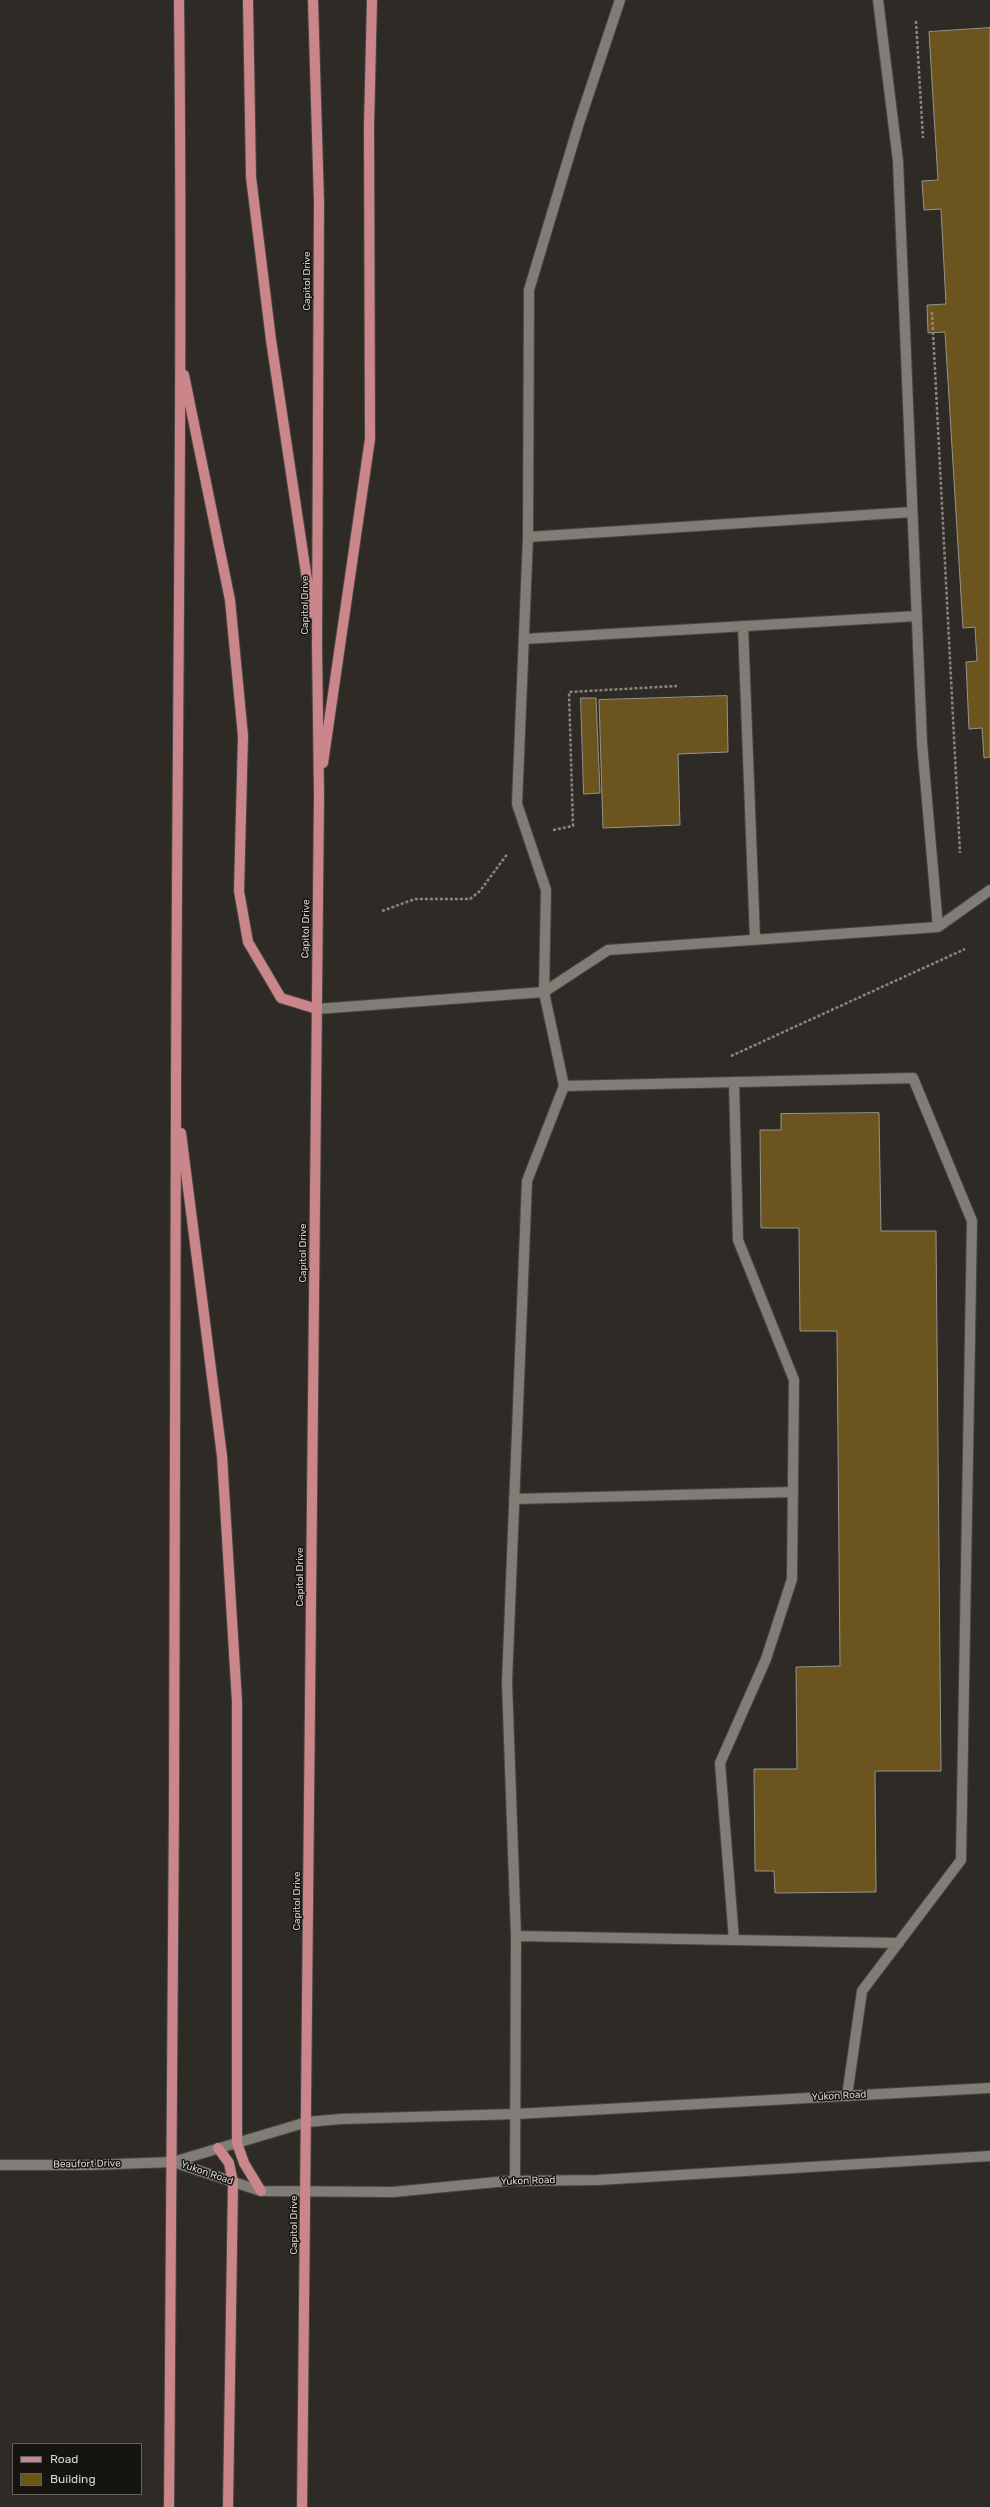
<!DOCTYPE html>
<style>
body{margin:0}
#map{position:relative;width:990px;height:2507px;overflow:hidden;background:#2e2b26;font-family:Rubik,sans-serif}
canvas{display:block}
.legend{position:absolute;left:12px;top:2443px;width:130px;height:52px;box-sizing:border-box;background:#151411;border:1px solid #63615e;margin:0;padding:5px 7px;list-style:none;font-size:12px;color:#d7d5d2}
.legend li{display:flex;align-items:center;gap:8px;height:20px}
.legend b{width:20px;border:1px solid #63615e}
</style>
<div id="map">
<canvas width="990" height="2507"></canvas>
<ul class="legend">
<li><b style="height:5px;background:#ca868a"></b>Road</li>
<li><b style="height:11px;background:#6c541f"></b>Building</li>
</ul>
</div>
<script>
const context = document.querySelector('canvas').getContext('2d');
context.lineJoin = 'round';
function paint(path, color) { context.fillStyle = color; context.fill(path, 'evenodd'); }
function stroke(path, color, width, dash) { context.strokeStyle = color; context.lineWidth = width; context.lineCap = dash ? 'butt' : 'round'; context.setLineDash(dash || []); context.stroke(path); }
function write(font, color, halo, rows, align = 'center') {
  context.font = font + ' Rubik,sans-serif'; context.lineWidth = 3; context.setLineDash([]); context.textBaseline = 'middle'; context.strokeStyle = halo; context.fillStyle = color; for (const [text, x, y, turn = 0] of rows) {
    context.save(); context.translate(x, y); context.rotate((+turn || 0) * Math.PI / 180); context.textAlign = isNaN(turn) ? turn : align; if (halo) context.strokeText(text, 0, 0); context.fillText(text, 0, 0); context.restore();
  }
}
const building = new Path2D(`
 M990,28V757L984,758L982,728L969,729L966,662L977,661L975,627L963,628L945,332L928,333L927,305L946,304L941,209L924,210L922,181L938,180L929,32Z
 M727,696L728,752L678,754L680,825L603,828L599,700Z
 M581,698H596L600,793L584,794Z
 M879,1113L881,1231H936L941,1771H875L876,1892L775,1893L774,1871H755L754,1769H797L796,1667L840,1666L837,1331H800L799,1228H761L760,1130H781V1114Z`);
const path = new Path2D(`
 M916,21L923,138
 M932,312L960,853
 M553,830L573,826L569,692L677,686
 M382,911L415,899H470L480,891L508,853
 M731,1056L965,949`);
const lane = new Path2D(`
 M620,0L579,123L529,290L528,537L912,512
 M528,537L517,804L546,890L544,992L564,1086L913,1078L972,1221L961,1860L862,1991L847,2096
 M743,626L755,939
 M524,639L917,616
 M938,927L990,890
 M317,1009L544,992L608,950L938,927L922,743L898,161L878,0
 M734,1082L738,1240L794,1380L792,1579L766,1659L720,1763L734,1940
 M514,1499L793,1492
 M516,1936L507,1682L527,1181L564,1086
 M515,2181L516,1936L899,1943`);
const street = new Path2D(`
 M173,2162L261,2191L393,2192L507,2181L598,2180L990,2156
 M0,2165H89L173,2162L307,2122L341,2119L516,2114L990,2088`);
const primary = new Path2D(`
 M248,0L251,177L271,340L312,613
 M184,375L230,600L243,736L239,891L248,942L281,998L317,1009
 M323,763L370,439L369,126L372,0
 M181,1133L222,1456L237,1702V2143L244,2163L261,2191
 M218,2148L229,2163L233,2182L228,2507
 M169,2507C175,2037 174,1566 176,1096C177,731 183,365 179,0
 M302,2507L319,795L317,645L319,202L313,0`);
const streetNames = [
 ["Capitol Drive",307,281,-90],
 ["Capitol Drive",305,605,-90],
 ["Capitol Drive",306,929,-89],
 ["Capitol Drive",303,1253,-90],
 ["Capitol Drive",300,1577,-90],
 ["Capitol Drive",297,1901,-90],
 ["Yukon Road",839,2096,-3],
 ["Beaufort Drive",87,2164,-1],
 ["Yukon Road",207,2173,19],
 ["Yukon Road",528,2181,-2],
 ["Capitol Drive",294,2225,-90]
];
paint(building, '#6c541f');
stroke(building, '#97948d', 1);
stroke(lane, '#484642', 12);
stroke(street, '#484642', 12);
stroke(primary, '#484642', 12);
stroke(path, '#898682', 2.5, [3, 2]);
stroke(lane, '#807d77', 10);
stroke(street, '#807d77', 10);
stroke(primary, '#ca868a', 10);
write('10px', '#d7d5d2', '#151411', streetNames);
</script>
